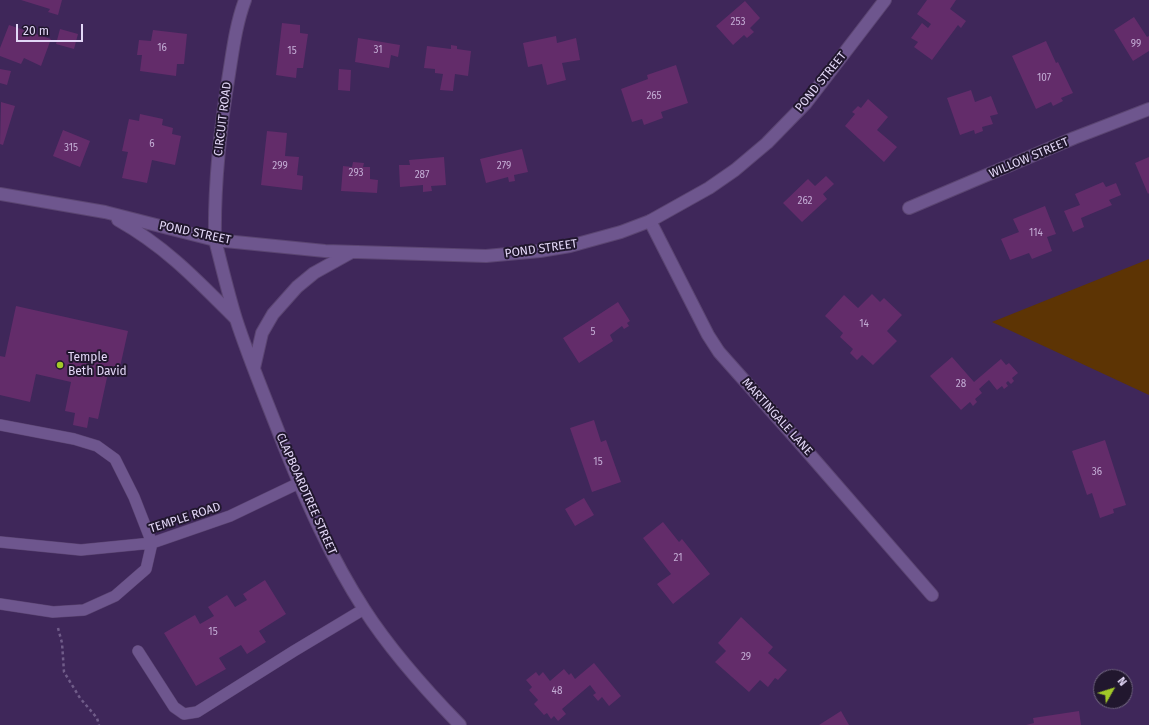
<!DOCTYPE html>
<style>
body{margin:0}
#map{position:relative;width:1149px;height:725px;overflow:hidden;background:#3f275a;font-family:"Fira Sans",sans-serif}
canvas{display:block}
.north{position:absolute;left:1093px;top:669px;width:40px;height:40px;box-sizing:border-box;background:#21172e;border:1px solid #6f647e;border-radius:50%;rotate:51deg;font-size:11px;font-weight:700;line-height:16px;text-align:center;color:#e3d7f7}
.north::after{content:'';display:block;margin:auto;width:14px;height:18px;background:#a2c928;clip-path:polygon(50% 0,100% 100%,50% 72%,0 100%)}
.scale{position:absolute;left:16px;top:24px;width:67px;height:18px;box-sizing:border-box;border:2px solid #e3d7f7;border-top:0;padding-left:5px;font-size:12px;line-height:14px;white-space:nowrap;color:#e3d7f7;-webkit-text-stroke:3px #21172e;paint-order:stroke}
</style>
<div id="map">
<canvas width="1149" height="725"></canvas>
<div class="north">N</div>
<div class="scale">20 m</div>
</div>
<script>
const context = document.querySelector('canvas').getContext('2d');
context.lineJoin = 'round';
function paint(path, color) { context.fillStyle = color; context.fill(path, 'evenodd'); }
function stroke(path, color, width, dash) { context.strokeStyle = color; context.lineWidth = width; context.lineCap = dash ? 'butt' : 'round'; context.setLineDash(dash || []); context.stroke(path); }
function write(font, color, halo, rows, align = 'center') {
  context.font = font + ' "Fira Sans",sans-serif'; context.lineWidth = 4; context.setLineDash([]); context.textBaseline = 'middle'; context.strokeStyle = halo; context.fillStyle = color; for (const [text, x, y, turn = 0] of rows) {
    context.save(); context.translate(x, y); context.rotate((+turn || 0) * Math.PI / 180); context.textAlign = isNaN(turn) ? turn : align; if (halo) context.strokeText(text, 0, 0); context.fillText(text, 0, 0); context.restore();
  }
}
const green = new Path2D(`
 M1149,259V395L992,322Z`);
const building = new Path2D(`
 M21,0H62L58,15L48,12L50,9Z
 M927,0H956L950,9L966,21L961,28L958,25L932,60L914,47L918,42L911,38L922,23L928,28L931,24L917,14Z
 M745,1L760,18L750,28L754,32L747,38L744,35L733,45L716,26Z
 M1134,17L1147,37L1149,36V51L1133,61L1114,30Z
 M282,23L300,25V33L308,34L303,68H297L296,78L276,75Z
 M9,25L51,39L41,66L24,58L21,64L0,56V48Z
 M60,29L78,34L74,49L56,44Z
 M153,30L187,34L184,64H177L176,76L140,71L142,55H137L139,40L151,41Z
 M556,36L557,43L576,38L580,60L562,63L566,80L547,85L542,64L528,67L523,43Z
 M358,38L400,45L398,57L391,55L389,68L355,62Z
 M1046,41L1056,63L1058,62L1073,93L1061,98L1063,101L1053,106L1051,102L1036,109L1012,56Z
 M451,45L457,46V49L471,51L468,76L455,74L453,91L440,90L443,74L435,73V69L424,68L427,46L451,49Z
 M676,65L688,103L661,112L663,118L644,125L642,119L632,122L621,89L648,79L647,75Z
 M0,69L11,71L7,85L0,83Z
 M339,69L351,70L350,91L338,90Z
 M971,90L975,102L991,96L998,114L990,116L993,124L982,127L983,131L975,134L974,130L960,135L947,98Z
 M868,99L888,117L877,130L897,147L884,162L845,126L855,114L852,112L858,106L861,108Z
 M1,102L15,106L3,145L0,144Z
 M140,114L163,119L162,125L173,128L172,134L181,136L175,165L152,160L147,183L122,178L128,152L122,151L129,119L139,121Z
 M63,130L90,141L80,167L53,156Z
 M267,131L287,133L285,156L299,157L297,175L303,176L302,190L261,185Z
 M522,149L528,172L514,175L515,181L509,182L508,177L486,183L480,159Z
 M444,157L446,185L431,186L432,191L423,192V185L400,187L399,165H410L409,160Z
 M1149,157V193L1148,194L1135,163Z
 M353,162L364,163L363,167H370V179L378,180L377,193L341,191L343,166L352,167Z
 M826,176L834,184L823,194L827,199L802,222L783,203L808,179L815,186Z
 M1103,182L1106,187L1116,183L1121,195L1109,200L1112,205L1081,218L1084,227L1073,232L1064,211L1080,205L1075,194Z
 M1045,206L1056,234L1047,237L1052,251L1032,259L1029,253L1010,260L1001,239L1019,232L1013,219Z
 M872,294L880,302L884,298L902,315L887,331L897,341L873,365L862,355L857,360L850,353L853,349L840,337L843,333L825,316L844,295L858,308Z
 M618,302L630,321L627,323L629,326L624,329L622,326L610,335L613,341L579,363L563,338Z
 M16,306L128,331L118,376L108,373L98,419L89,417L87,428L73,425L75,413L65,411L71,382L36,374L30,402L0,395V356L5,357Z
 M952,357L974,382L1001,359L1006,365L1009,363L1018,373L1012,378L1014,381L1011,384L1008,381L1006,383L1008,386L1004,389L1002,386L997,390L989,380L979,389L982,393L975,399L977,402L973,406L970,402L961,410L930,376Z
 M594,420L601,442L606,440L621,482L592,492L570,428Z
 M1105,440L1126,505L1113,509L1114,513L1100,518L1092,493L1087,495L1072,451Z
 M584,498L594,515L575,526L565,509Z
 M663,522L679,542L682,539L710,574L673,604L657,584L671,574L643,538Z
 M265,580L286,614L259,631L266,642L247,654L241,645L219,658L226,669L196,686L164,633L195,615L200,624L214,616L208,607L227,595L235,607L247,600L243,594Z
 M741,617L773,647L768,653L787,670L778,680L775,678L768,687L760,680L749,692L715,662L726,651L718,643Z
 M594,663L621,696L609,706L602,697L598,701L593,695L596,693L590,685L562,709L566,714L558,721L554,716L551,719L547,713L544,715L534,704L538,700L529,690L532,687L526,680L536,672L539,676L543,672L550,681L564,669L569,675L571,673L575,679Z
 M841,711L849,725H819Z
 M1079,711L1081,725H1026L1034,723L1033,718Z`);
const path = new Path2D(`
 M58,628L62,643L64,672L80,698L97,718L99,725`);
const lane = new Path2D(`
 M0,425L74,439L97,446L115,459L134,497L152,543L146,569L115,596L84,610L53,612L0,604
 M0,542L81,550L152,543L230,516L299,483
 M138,651L174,707L184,714L197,712L294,651L364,609`);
const street = new Path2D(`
 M909,208L1074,138L1149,109
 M650,221L708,335L719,352L799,442L932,595
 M215,240C214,185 220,129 229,74C233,49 236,24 245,0`);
const secondary = new Path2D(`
 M0,194L105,212L215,240L325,251L486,256L540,251L570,246L621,232L650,221L709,188L735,170L767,143L806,103L885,0
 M118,220C166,247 197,280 235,318
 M215,240C222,267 228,293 236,319C250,362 268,404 284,446C307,503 331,558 364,609C391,651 425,689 460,725
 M254,368L262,333L273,314L297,287L314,273L350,253`);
const markers = [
 [60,365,4,"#a2c928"]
];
const numberNames = [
 ["253",738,22],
 ["99",1136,44],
 ["16",162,48],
 ["31",378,50],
 ["15",292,51],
 ["107",1044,78],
 ["265",654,96],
 ["6",152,144],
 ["315",71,148],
 ["299",280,166],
 ["279",504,166],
 ["293",356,173],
 ["287",422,175],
 ["262",805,201],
 ["114",1036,233],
 ["14",864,324],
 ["5",593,332],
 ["28",961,384],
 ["15",598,462],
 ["36",1097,472],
 ["21",678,558],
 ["15",213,632],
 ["29",746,657],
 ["48",557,691]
];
const streetNames = [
 ["POND STREET",821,82,-51],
 ["CIRCUIT ROAD",223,119,-83],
 ["WILLOW STREET",1029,158,-23],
 ["POND STREET",195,233,12],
 ["POND STREET",541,249,-8],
 ["MARTINGALE LANE",777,417,48],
 ["CLAPBOARDTREE STREET",306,494,66],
 ["TEMPLE ROAD",185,518,-18]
];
const poiNames = [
 ["Temple",68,358],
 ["Beth David",68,372]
];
paint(green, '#5d3404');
paint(building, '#632c6a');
stroke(lane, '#5b4572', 12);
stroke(street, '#5b4572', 14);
stroke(secondary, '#5b4572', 14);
stroke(path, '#705c89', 2.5, [3, 3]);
stroke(lane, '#6e568e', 11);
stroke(street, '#6e568e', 12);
stroke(secondary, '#6e568e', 12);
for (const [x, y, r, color] of markers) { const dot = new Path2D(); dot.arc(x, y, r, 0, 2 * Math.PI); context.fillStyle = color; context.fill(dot); stroke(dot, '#21172e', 1.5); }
write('10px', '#c3acd4', null, numberNames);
write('12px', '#e3d7f7', '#21172e', streetNames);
write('12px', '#e3d7f7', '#21172e', poiNames, 'left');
</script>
